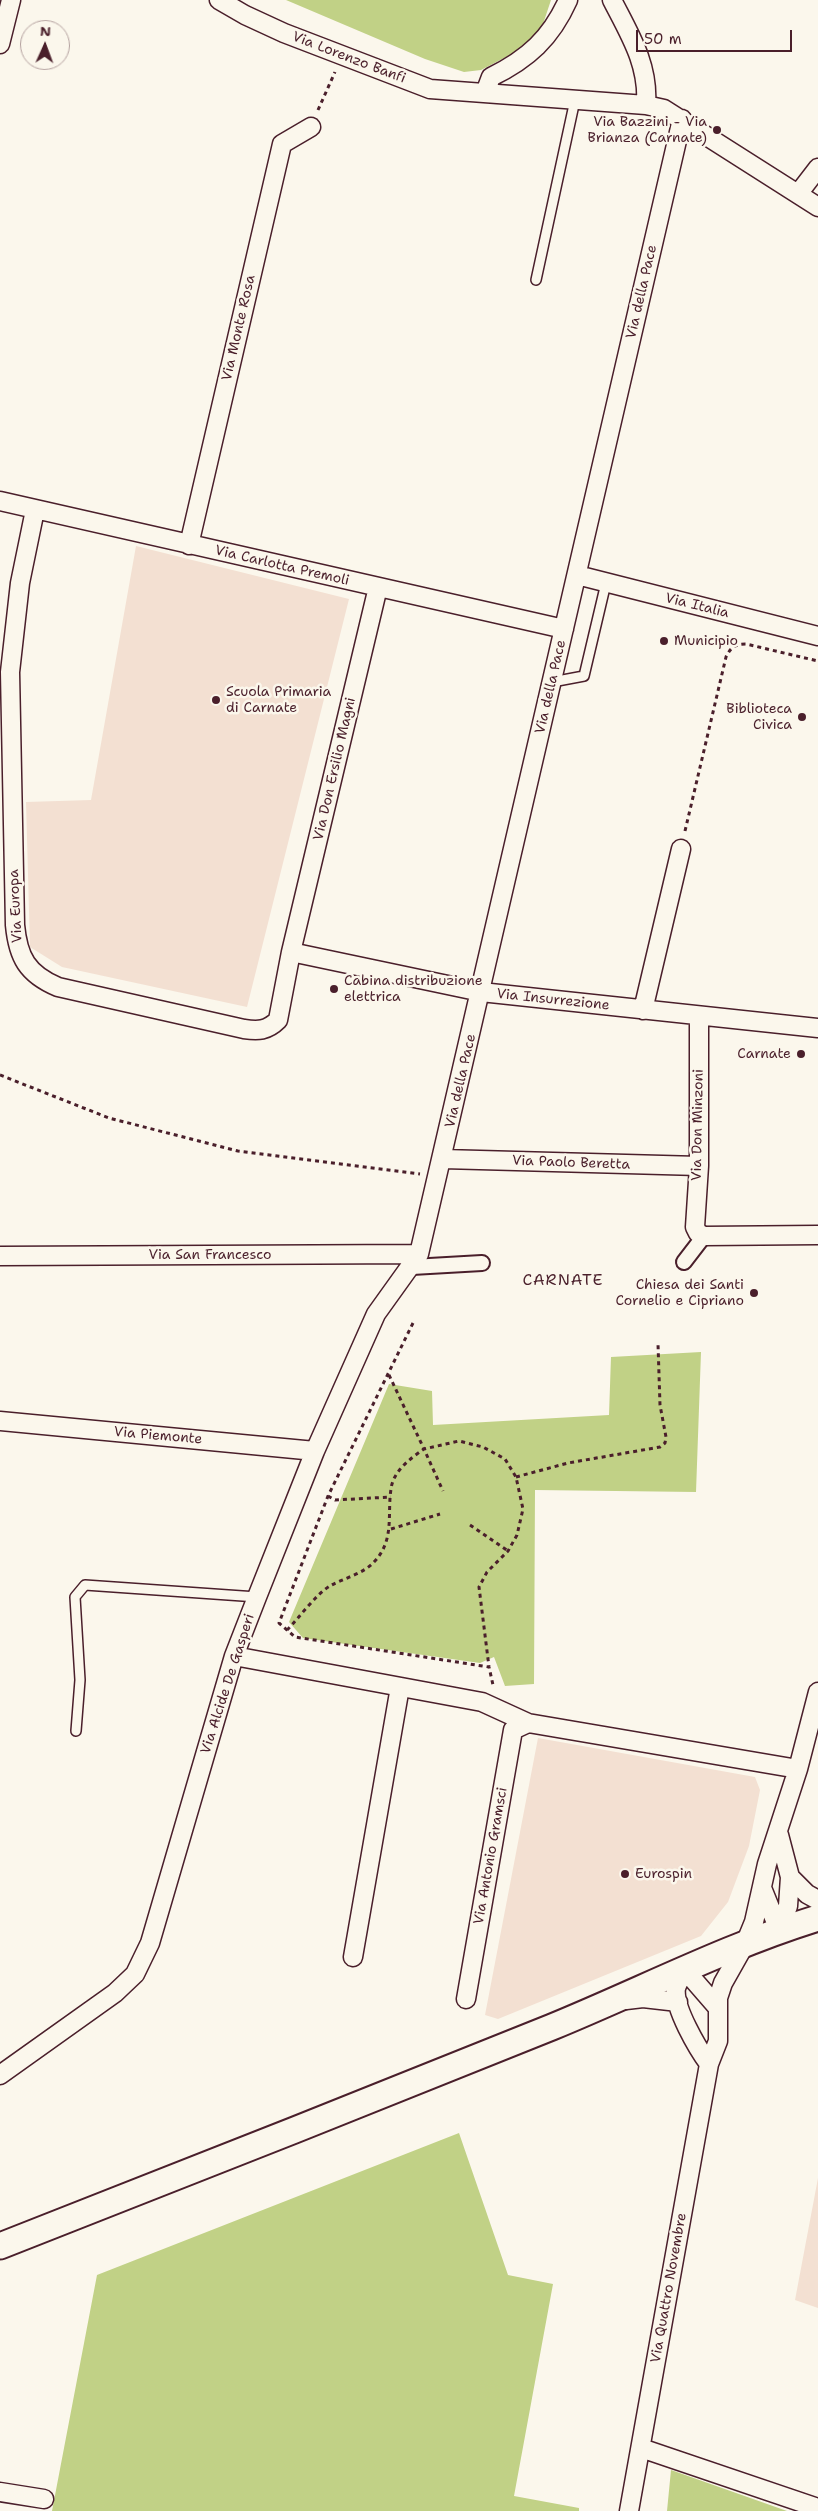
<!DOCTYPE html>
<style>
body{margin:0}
#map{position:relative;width:818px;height:2511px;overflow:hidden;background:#fbf7ec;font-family:"Shantell Sans",sans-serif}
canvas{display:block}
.north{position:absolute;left:20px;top:20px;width:50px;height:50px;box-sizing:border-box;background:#fbf7ec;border:1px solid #b4a19f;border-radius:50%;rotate:2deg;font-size:14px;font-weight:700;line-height:20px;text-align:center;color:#4a1f2b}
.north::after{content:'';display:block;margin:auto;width:18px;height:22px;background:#4a1f2b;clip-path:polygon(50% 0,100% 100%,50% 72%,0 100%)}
.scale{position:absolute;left:636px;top:30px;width:156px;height:22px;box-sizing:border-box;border:2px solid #4a1f2b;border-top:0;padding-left:6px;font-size:15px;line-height:18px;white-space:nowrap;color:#4a1f2b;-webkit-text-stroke:4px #fbf7ec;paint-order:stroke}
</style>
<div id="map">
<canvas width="818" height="2511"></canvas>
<div class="north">N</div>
<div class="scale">50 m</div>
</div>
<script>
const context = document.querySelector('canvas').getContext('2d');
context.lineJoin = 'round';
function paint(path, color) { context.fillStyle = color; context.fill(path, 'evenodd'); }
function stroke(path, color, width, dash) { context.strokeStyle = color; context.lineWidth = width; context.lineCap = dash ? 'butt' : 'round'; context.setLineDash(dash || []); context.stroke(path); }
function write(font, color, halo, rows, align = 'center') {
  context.font = font + ' "Shantell Sans",sans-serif'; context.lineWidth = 5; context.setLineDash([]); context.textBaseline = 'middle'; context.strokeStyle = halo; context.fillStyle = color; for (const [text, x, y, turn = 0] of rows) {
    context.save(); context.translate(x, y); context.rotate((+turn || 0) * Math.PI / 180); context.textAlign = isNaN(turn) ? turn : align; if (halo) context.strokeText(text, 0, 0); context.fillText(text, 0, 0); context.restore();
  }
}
const built = new Path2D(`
 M136,546L349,599L247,1007L62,967L30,947L26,802L91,800Z
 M538,1738L755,1777L760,1790L749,1846L728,1902L701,1936L498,2019L485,2015Z
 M818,2178V2308L795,2300Z`);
const green = new Path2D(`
 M286,0H551L541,30L529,45L481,70L464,72L425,59Z
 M701,1352L696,1492L535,1490L534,1684L505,1686L494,1657L480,1663L303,1638L289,1622L389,1384L432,1391L433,1425L609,1415L611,1357Z
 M459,2133L508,2275L553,2284L514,2496L579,2508V2511H52L97,2275Z
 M671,2470L787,2511H667Z`);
const path = new Path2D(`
 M318,110L335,72
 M685,831L726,657C731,647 735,644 746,644L818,661
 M0,1075L109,1118L238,1151L420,1174
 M413,1323L328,1496L279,1623L295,1637L489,1667L493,1685
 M389,1375L424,1449L459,1441L483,1447L505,1459L516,1477L523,1509L517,1535L508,1551L487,1572L479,1587L489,1667
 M516,1477L568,1463L660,1447L665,1443L666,1437L660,1405L658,1344
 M328,1496L335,1500L391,1497
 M470,1525L508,1551
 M391,1529L440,1514
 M287,1630C299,1618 316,1594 330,1586C344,1578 363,1574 374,1562C395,1540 387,1515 391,1489C393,1471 411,1458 424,1449L443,1491`);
const service = new Path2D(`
 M536,280L575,100
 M552,682L584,676L606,583
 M76,1731L80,1680L75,1597L85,1585L257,1597`);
const pedestrian = new Path2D(`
 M684,1262L704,1236
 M412,1267L482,1263`);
const minor = new Path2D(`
 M219,0L245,15L284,33L430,89L646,105L664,109L818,207
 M612,0C630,35 649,65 646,105
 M0,44L11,0
 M485,93L491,77C528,59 551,38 568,0
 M798,194L818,168
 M0,501L564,629
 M35,510L20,583L10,672L15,925C18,957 27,974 58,987L244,1029C258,1031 267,1031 278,1020L291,952L378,587
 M189,545L282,144L311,127
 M577,575L818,636
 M291,952L481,992L818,1028
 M643,1010L681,849
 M699,1016V1166L695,1227L698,1233L704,1236L818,1235
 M443,1159L699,1166
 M0,1256L419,1254
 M0,1421L315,1451
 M234,1656L482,1702L528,1723
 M779,1835L790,1877L788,1906L779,1930
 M790,1877L807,1894L818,1900
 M762,1888L779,1930
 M353,1957L400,1687
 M466,1999L513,1730L528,1723L798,1769
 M626,2000L643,1998L678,2002
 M709,2064C698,2049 673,2007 676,1988C678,1982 682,1975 685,1970L718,2008
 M0,2075L115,1993L135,1974L150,1943L234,1656L257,1597L315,1451L376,1314L419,1254L682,119
 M641,2448L818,2508
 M0,2492L44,2499
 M629,2511L709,2064L718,2041V1998L723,1983L745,1944L754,1922L767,1864L798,1769L818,1692`);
const secondary = new Path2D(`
 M0,2246C185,2174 368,2101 552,2027C640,1991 727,1946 818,1918`);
const markers = [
 [717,130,5,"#4a1f2b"],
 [664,641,5,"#4a1f2b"],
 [216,700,5,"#4a1f2b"],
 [802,717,5,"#4a1f2b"],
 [334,989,5,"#4a1f2b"],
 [801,1054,5,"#4a1f2b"],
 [754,1293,5,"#4a1f2b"],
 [625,1874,5,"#4a1f2b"]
];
const streetNames = [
 ["Via Lorenzo Banfi",349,58,21],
 ["Via della Pace",642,292,-77],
 ["Via Monte Rosa",239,328,-77],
 ["Via Carlotta Premoli",282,566,13],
 ["Via Italia",697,606,14],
 ["Via della Pace",551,687,-77],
 ["Via Don Ersilio Magni",335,769,-77],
 ["Via Europa",16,906,-93],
 ["Via Insurrezione",553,1000,6],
 ["Via della Pace",461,1081,-77],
 ["Via Don Minzoni",698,1125,-89],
 ["Via Paolo Beretta",571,1163,2],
 ["Via San Francesco",210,1255],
 ["Via Piemonte",158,1436,5],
 ["Via Alcide De Gasperi",228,1684,-72],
 ["Via Antonio Gramsci",491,1856,-80],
 ["Via Quattro Novembre",669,2288,-80]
];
const poiNames = [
 ["Via Bazzini - Via",707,122],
 ["Brianza (Carnate)",707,138],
 ["Municipio",674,641,"left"],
 ["Scuola Primaria",226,692,"left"],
 ["di Carnate",226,708,"left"],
 ["Biblioteca",792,709],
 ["Civica",792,725],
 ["Cabina distribuzione",344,981,"left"],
 ["elettrica",344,997,"left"],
 ["Carnate",791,1054],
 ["Chiesa dei Santi",744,1285],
 ["Cornelio e Cipriano",744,1301],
 ["Eurospin",635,1874,"left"]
];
const quarterNames = [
 ["CARNATE",563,1281]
];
paint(built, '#f3e0d2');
paint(green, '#c1d186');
stroke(service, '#4a1f2b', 12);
stroke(pedestrian, '#4a1f2b', 18);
stroke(minor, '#4a1f2b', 21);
stroke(secondary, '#4a1f2b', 29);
stroke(path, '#4a1f2b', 3, [4, 4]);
stroke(service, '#fbf7ec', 9);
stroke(pedestrian, '#fbf7ec', 14);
stroke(minor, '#fbf7ec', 18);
stroke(secondary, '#fbf7ec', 25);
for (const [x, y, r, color] of markers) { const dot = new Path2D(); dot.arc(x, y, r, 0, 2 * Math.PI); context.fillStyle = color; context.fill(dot); stroke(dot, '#fbf7ec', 2); }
write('14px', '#4a1f2b', '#fbf7ec', streetNames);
write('14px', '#4a1f2b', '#fbf7ec', poiNames, 'right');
context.letterSpacing = '1px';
write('16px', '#4a1f2b', '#fbf7ec', quarterNames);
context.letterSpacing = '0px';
</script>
